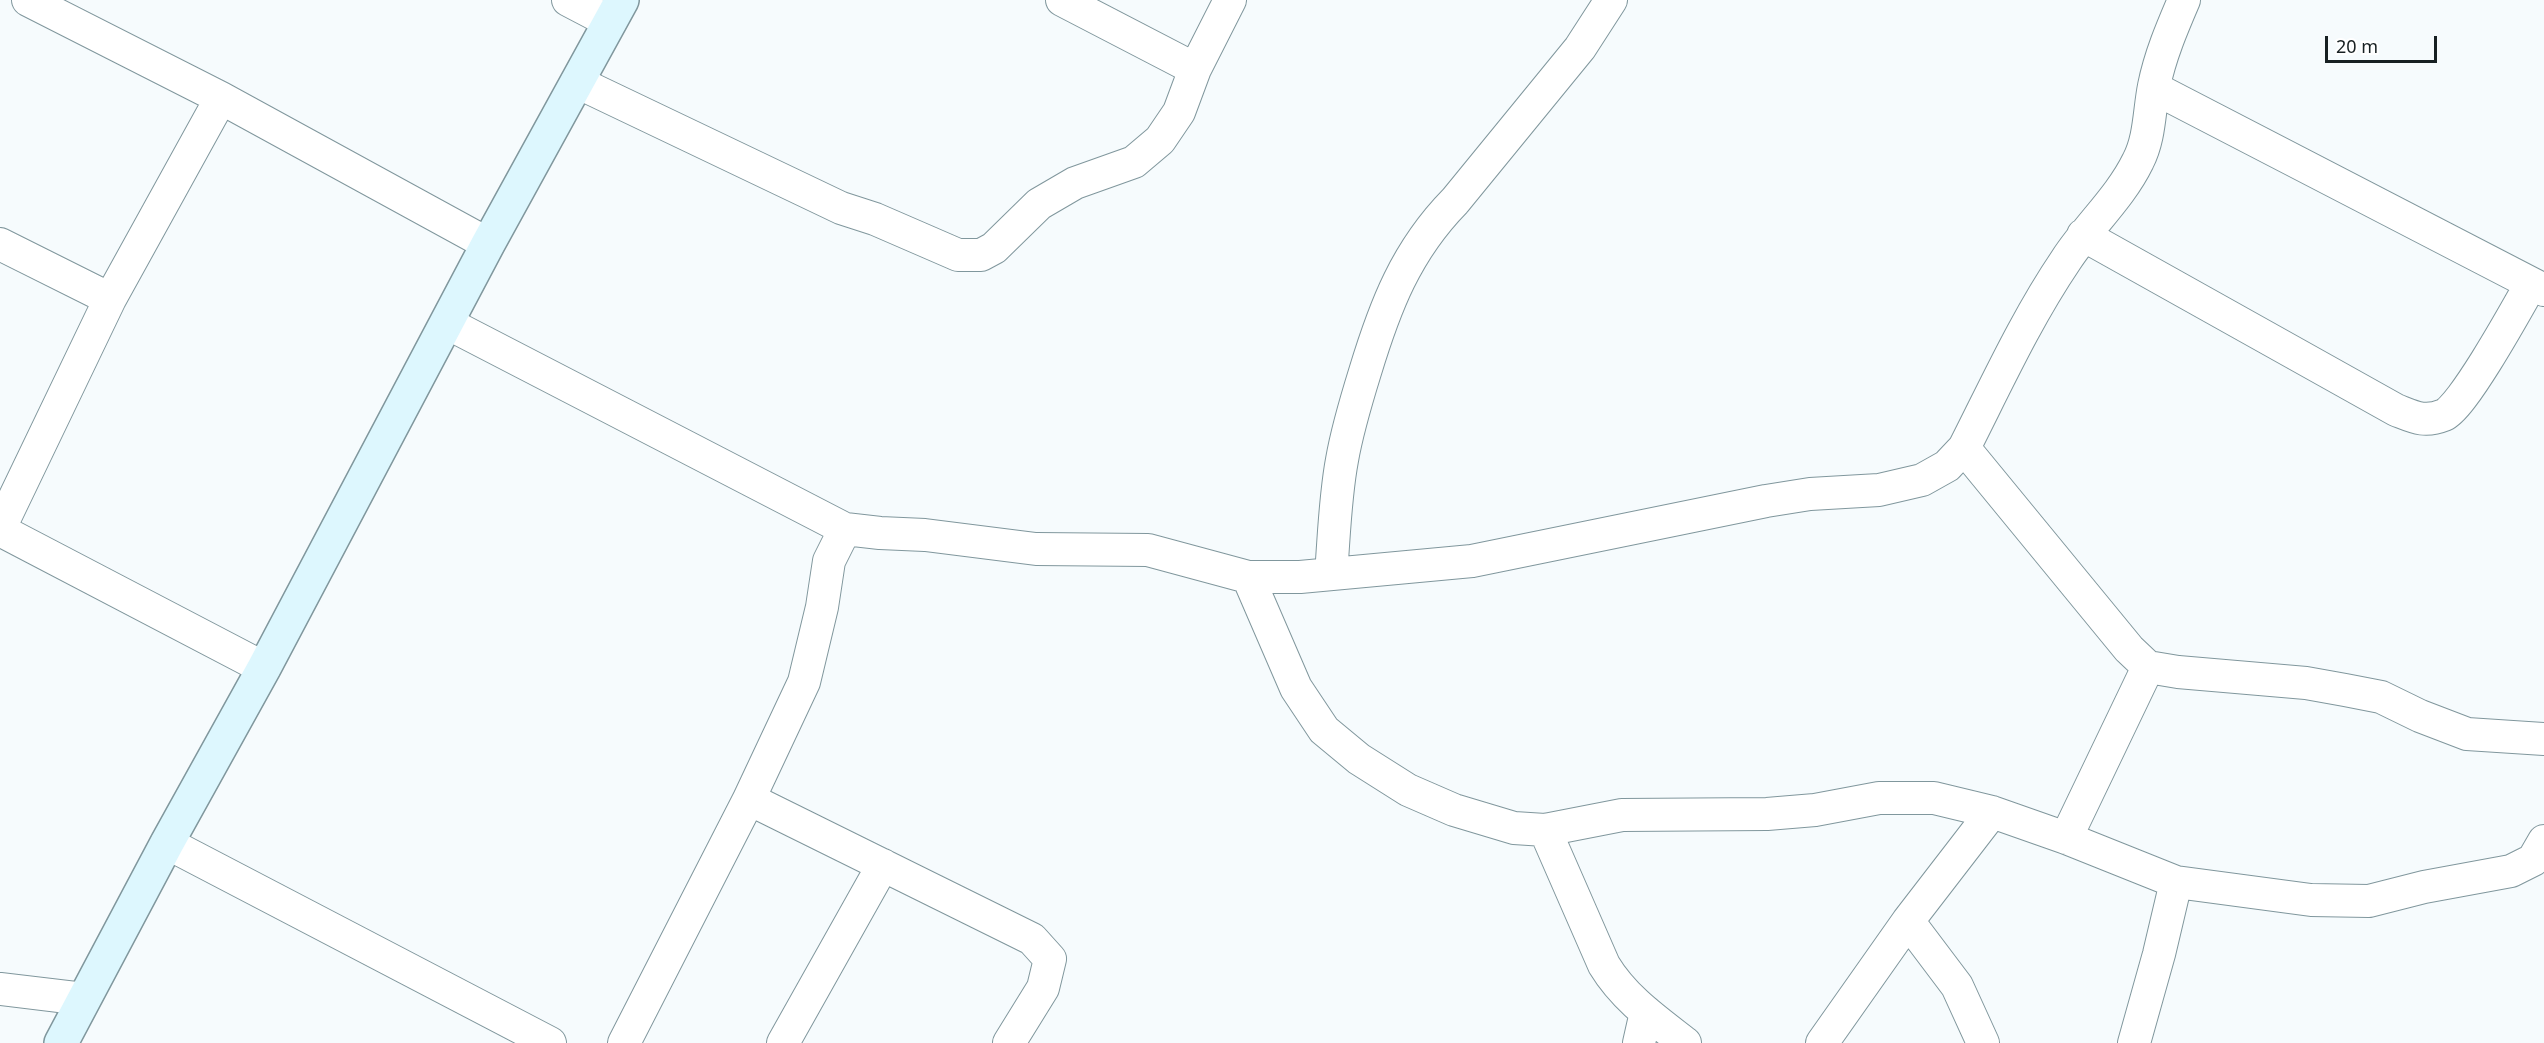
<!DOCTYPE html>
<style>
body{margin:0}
#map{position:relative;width:2544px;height:1043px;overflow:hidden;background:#f6fbfd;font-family:"Noto Sans",sans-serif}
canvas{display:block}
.scale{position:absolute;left:2325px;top:36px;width:112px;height:27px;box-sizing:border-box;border:3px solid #172022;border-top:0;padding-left:8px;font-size:18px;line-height:21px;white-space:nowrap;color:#172022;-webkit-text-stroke:4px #fff;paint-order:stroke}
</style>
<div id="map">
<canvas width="2544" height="1043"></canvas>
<div class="scale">20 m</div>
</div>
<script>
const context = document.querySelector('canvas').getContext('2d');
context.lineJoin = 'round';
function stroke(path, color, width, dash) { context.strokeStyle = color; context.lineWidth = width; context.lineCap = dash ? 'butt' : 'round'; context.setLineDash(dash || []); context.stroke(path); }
const minor = new Path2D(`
 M28,0L221,98L488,244
 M568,0L610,22
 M1062,0L1195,69
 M577,82L841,208L875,219L958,255H981L994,248L1039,204L1075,183L1134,162L1160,140L1179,112L1195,69L1230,0
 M2154,88L2544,290
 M2083,235L2396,410C2414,417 2424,423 2444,415C2463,407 2518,307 2531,284
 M0,244L110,299
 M447,323L845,529L880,533L925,535L1036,549L1148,550L1248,577H1300L1472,561L1766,501L1810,494L1879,490L1922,480L1947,466L1964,448C1996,385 2026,319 2066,260C2088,226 2120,198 2138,161C2150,138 2149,111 2154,86C2160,56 2172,28 2184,0
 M1964,448L2129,649L2148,667L2178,672L2306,683L2345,690L2381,697L2420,716L2467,734L2544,739
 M0,528L110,299L221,98
 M0,530L264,668
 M1331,574C1334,537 1335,497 1342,460C1347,431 1356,401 1365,372C1385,306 1406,251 1455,201L1580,48L1611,0
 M1248,577L1296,688L1324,730L1359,759L1408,790L1454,810L1514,828L1545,830L1622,815L1767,814L1815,810L1879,798H1934L1992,812L2066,838L2176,882L2311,900L2369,901L2424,887L2511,871L2533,860L2544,841
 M749,799L1032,939L1050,959L1043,988L1009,1043
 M1545,830L1604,965C1624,998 1654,1019 1685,1043
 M2066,838L2148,667
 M167,843L550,1043
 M1908,921L1957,986L1983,1043
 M0,989L84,999
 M624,1043L749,799L804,682L822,607L829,561L845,529
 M783,1043L883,865
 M1639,1043L1646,1012
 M1822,1043L1908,921L1992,812
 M2134,1043L2159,954L2176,882`);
const secondary = new Path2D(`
 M61,1043L167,843L264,668L488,244L622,0`);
stroke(minor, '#80979d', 34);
stroke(secondary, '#80979d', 36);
stroke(minor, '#fff', 32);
stroke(secondary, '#ddf7fe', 33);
</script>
